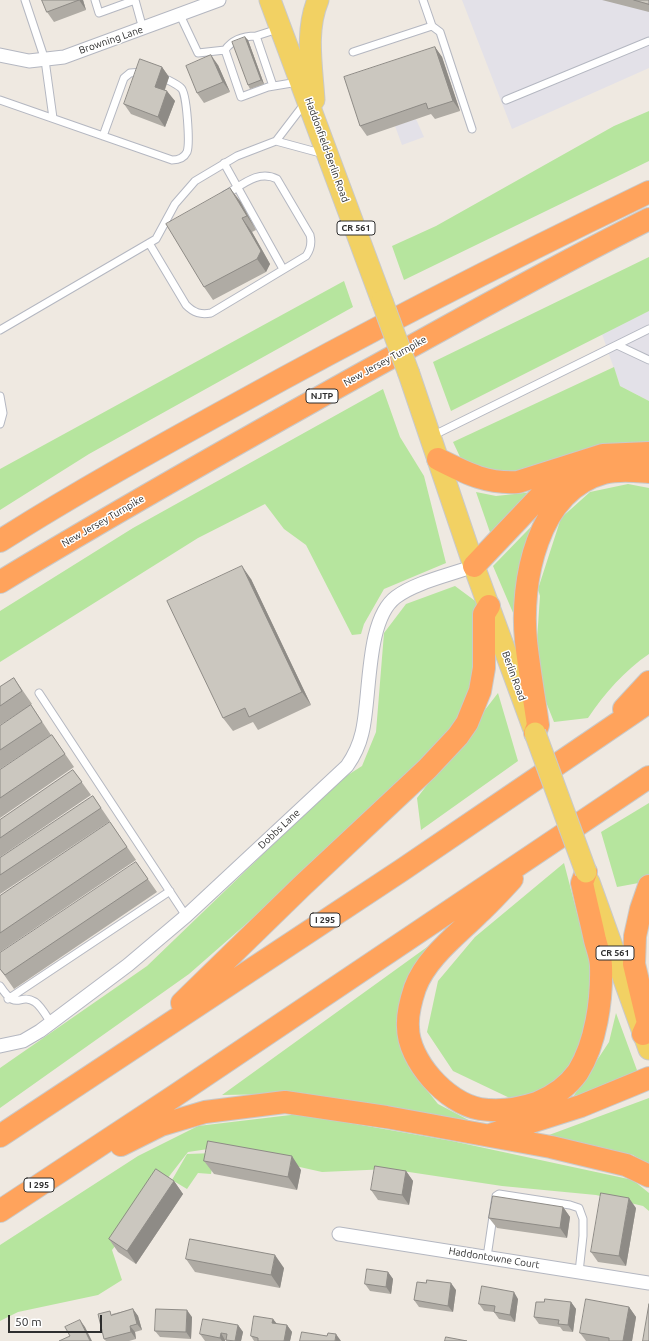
<!DOCTYPE html>
<style>
body{margin:0}
#map{position:relative;width:649px;height:1341px;overflow:hidden;background:#efe9e1;font-family:Ubuntu,sans-serif}
canvas{display:block}
.scale{position:absolute;left:8px;top:1315px;width:94px;height:18px;box-sizing:border-box;border:2px solid #2e2e2e;border-top:0;padding-left:5px;font-size:12px;line-height:14px;white-space:nowrap;color:#2e2e2e;-webkit-text-stroke:3px #fff;paint-order:stroke}
</style>
<div id="map">
<canvas width="649" height="1341"></canvas>
<div class="scale">50 m</div>
</div>
<script>
const context = document.querySelector('canvas').getContext('2d');
context.lineJoin = 'round';
function paint(path, color) { context.fillStyle = color; context.fill(path, 'evenodd'); }
function stroke(path, color, width, dash) { context.strokeStyle = color; context.lineWidth = width; context.lineCap = dash ? 'butt' : 'round'; context.setLineDash(dash || []); context.stroke(path); }
function write(font, color, halo, rows, align = 'center') {
  context.font = font + ' Ubuntu,sans-serif'; context.lineWidth = 3; context.setLineDash([]); context.textBaseline = 'middle'; context.strokeStyle = halo; context.fillStyle = color; for (const [text, x, y, turn = 0] of rows) {
    context.save(); context.translate(x, y); context.rotate((+turn || 0) * Math.PI / 180); context.textAlign = isNaN(turn) ? turn : align; if (halo) context.strokeText(text, 0, 0); context.fillText(text, 0, 0); context.restore();
  }
}
const industrial = new Path2D(`
 M462,0H649V68L512,129Z
 M416,119L424,137L402,145L395,126Z
 M649,311V401L620,386L602,334Z`);
const green = new Path2D(`
 M649,111V161L404,280L392,246L436,226L614,126Z
 M649,257V311L451,411L433,362Z
 M344,281L353,307L89,454L0,510V469Z
 M614,367L620,386L649,401V446L517,474L479,470L461,459L453,442Z
 M383,389L400,437L424,476L446,563L384,589L364,624L361,634L352,635L306,545L284,529L265,504L198,538L0,662V611L133,528Z
 M628,484L649,488V654C624,671 605,693 588,718L554,722L544,697L536,655L540,596L538,589L561,518L590,492Z
 M476,492L496,496L533,492L493,541Z
 M555,502L517,622L493,566Z
 M455,586L482,606L467,714L367,818L189,974L0,1108V1068L147,966L340,780L362,766L376,732L384,633L406,604Z
 M498,693L518,761L421,830L417,798Z
 M649,803V877L644,882L617,887L601,832Z
 M564,863L593,974L583,1048L552,1090L516,1101L453,1071L427,1032L438,981L475,937Z
 M434,942L399,1008L410,1069L438,1104L478,1125L279,1094L222,1095Z
 M616,1013L638,1073L569,1103L609,1042Z
 M649,1098V1166L633,1155L549,1135Z
 M299,1114L452,1141L633,1180L649,1193V1211L643,1206L596,1195L502,1186L389,1169L322,1172L215,1148L188,1152L112,1250L122,1280L98,1295L18,1312L0,1321V1245L138,1156L198,1126Z
 M215,1153L211,1174L198,1173L187,1189L172,1180L187,1154Z`);
const service = new Path2D(`
 M25,0L45,60L53,118
 M95,0L99,13L135,0
 M135,0L143,29
 M180,15L198,53L225,50L241,97L268,87L298,82
 M432,26L440,32L472,129
 M225,50C232,40 244,36 256,36
 M353,52L432,26L423,0
 M273,86L256,36L278,29
 M0,100L172,160C178,160 184,158 187,152C190,144 187,93 181,88C178,85 172,82 168,80
 M506,100L649,41
 M103,136L124,78L130,73L144,72
 M276,141L324,154
 M224,163L283,269
 M149,243L186,305C194,313 201,315 211,313L306,256C311,249 312,243 310,235L277,179C258,169 241,186 225,195
 M0,330L156,239L175,204L195,181L237,156L276,141L305,103
 M617,345L649,360
 M0,396L3,413L0,424
 M432,436L649,329
 M39,693L186,916
 M0,986C18,1013 18,992 35,1002C41,1006 47,1017 51,1023
 M8,999L170,891
 M487,1257L496,1196L499,1194L570,1205L579,1208L583,1219V1236L579,1272`);
const minor = new Path2D(`
 M0,55L29,61L64,57L219,0
 M0,1046L23,1041L40,1031L128,965L186,916L347,766C354,756 359,746 362,733C371,698 365,620 396,597C416,582 450,575 474,566
 M339,1234L649,1283`);
const primary = new Path2D(`
 M270,0L382,301
 M314,100C312,67 305,31 318,0
 M409,374L474,566L533,727
 M589,882L649,1049`);
const motorway = new Path2D(`
 M438,459C466,473 486,484 518,482L603,455L649,453
 M0,541C77,492 157,448 237,404C372,329 510,259 649,192
 M474,566L568,467
 M0,582C119,510 241,441 363,373C458,321 552,267 649,219
 M624,709L649,682
 M535,733L538,725C534,697 529,669 526,641C520,582 537,491 604,473C619,469 634,471 649,472
 M512,879C501,891 490,903 478,914C457,935 426,958 415,988C411,1000 407,1013 408,1027C408,1060 446,1103 480,1109C499,1112 519,1109 537,1103C552,1097 568,1086 578,1072C596,1043 602,1000 601,966C601,958 597,948 595,940C591,921 586,902 582,883L586,872
 M182,1003L302,886L427,769L458,736L467,723L480,691L484,668V614L489,606
 M643,1034L648,1023L634,964L635,936L641,909L649,886
 M493,1134L581,1106L649,1078
 M0,1136L402,870L649,702
 M121,1145L161,1125L205,1112L285,1102L386,1117L551,1147L626,1165L649,1176
 M0,1211L173,1097L649,777`);
const primaryBridge = new Path2D(`
 M382,301L409,374
 M535,733L586,872`);
const wall = new Path2D(`
 M42,0H83L86,10L54,22L47,12Z
 M602,0H649V12Z
 M245,37L248,40L264,84L250,89L248,85Z
 M435,47L442,57L460,111L435,119L431,114L367,136L360,126Z
 M218,65L230,92L204,103L197,93Z
 M162,67L169,77L165,90L175,101L165,127L131,114L124,104Z
 M240,201L256,230L252,232L270,264L266,272L213,300L204,287Z
 M251,579L311,705L258,730L253,722L233,731L223,718Z
 M14,678L32,704L0,725V687Z
 M31,705L51,735L0,769V726Z
 M52,735L74,767L0,818V770Z
 M73,770L91,795L0,857V820Z
 M93,796L110,821L0,894V858Z
 M110,822L136,860L0,952V896Z
 M136,862L157,892L14,989L0,969Z
 M204,1161L301,1170L297,1190L214,1174Z
 M406,1171L413,1181L409,1205L378,1200L371,1190Z
 M174,1181L183,1194L136,1264L118,1252L109,1239Z
 M563,1207L570,1217L567,1238L497,1228L489,1218Z
 M636,1208L626,1266L598,1262L591,1252Z
 M186,1259L284,1268L280,1288L195,1272Z
 M388,1272L393,1279L391,1294L370,1291L365,1284Z
 M426,1283L456,1290L453,1312L419,1307L414,1300Z
 M518,1299L515,1322L499,1319L494,1312L484,1311L479,1304Z
 M544,1302H571L576,1309L573,1332L563,1331L560,1327L539,1324L534,1317Z
 M629,1307L636,1317L632,1341H586L580,1333Z
 M133,1309L138,1316L142,1330L135,1332L136,1339L129,1341H106L104,1339L112,1314Z
 M192,1317L191,1339L160,1337L155,1331Z
 M273,1319L276,1324L287,1325L292,1332L290,1341H254L251,1336Z
 M238,1325L243,1332L241,1341H227L225,1340V1341H205L200,1334Z`);
const shadedWall = new Path2D(`
 M79,0H83L86,10Z
 M245,37L248,40L264,84L261,80Z
 M435,47L442,57L460,111L453,101Z
 M211,55L218,65L230,92L223,82Z
 M162,67L169,77L162,97L155,87Z
 M167,91L175,101L165,127L158,117Z
 M230,188L240,201L256,230L247,216Z
 M242,218L252,232L270,264L266,272L257,259Z
 M242,566L251,579L311,705L302,692Z
 M292,1156L301,1170L297,1190L288,1177Z
 M406,1171L413,1181L409,1205L402,1195Z
 M174,1181L183,1194L136,1264L127,1251Z
 M629,1198L636,1208L626,1266L619,1256Z
 M563,1207L570,1217L567,1238L560,1228Z
 M275,1255L284,1268L280,1288L271,1275Z
 M388,1272L393,1279L391,1294L386,1287Z
 M451,1283L456,1290L453,1312L448,1306Z
 M514,1292L518,1299L515,1322L510,1315Z
 M571,1302L576,1309L573,1332L568,1325Z
 M629,1307L636,1317L632,1341H623Z
 M133,1309L138,1316L142,1330L137,1324Z
 M187,1310L192,1317L191,1339L186,1332Z
 M273,1319L278,1325L272,1323Z
 M80,1320L85,1327L92,1341H90Z
 M238,1325L243,1332L241,1341H235Z
 M287,1325L292,1332L290,1341H284Z
 M130,1326L135,1332L136,1339L131,1332Z
 M221,1333L225,1340V1341H222L220,1338Z
 M336,1334L341,1341H335Z`);
const building = new Path2D(`
 M42,0H79L47,12Z
 M634,0H649V4Z
 M245,37L261,80L248,85L232,42Z
 M435,47L453,101L428,109L426,103L360,126L344,77Z
 M211,55L223,82L197,93L186,66Z
 M140,59L162,67L155,87L167,91L158,117L124,104Z
 M230,188L247,216L242,218L261,251L257,259L204,287L166,224Z
 M242,566L302,692L249,717L245,708L223,718L167,601Z
 M14,678L22,691L0,706V687Z
 M31,705L42,722L0,750V726Z
 M52,735L65,754L0,798V770Z
 M73,770L82,782L0,838V820Z
 M93,796L101,808L0,875V858Z
 M110,822L127,847L0,933V896Z
 M136,862L148,879L5,975L0,969V953Z
 M208,1141L292,1156L288,1177L204,1161Z
 M375,1166L406,1171L402,1195L371,1190Z
 M156,1169L174,1181L127,1251L109,1239Z
 M601,1193L629,1198L619,1256L591,1252Z
 M493,1196L563,1207L560,1228L489,1218Z
 M190,1239L275,1255L271,1275L186,1259Z
 M367,1269L388,1272L386,1287L365,1284Z
 M427,1280L451,1283L448,1306L414,1300L417,1282L426,1283Z
 M482,1286L514,1292L510,1315L494,1312L495,1306L479,1304Z
 M545,1299L571,1302L568,1325L558,1324L559,1320L534,1317L536,1302H544Z
 M586,1299L629,1307L623,1341H609V1338L580,1333Z
 M649,1304V1341H643Z
 M133,1309L137,1324L130,1326L131,1332L104,1339L98,1314L110,1311L111,1315Z
 M156,1309L187,1310L186,1332L155,1331Z
 M254,1316L273,1319L272,1323L287,1325L284,1341H258V1338L251,1336Z
 M203,1319L238,1325L235,1341L226,1340L227,1334L221,1333L220,1338L200,1334Z
 M80,1320L90,1341H59L70,1336L65,1327Z
 M302,1332L327,1336L328,1333L336,1334L335,1341H300Z
 M446,1337L467,1341H445Z`);
const shields = [
 [356,228,38],
 [322,396,32],
 [325,920,30],
 [615,953,38],
 [39,1185,30]
];
const shieldNames = [
 ["CR 561",356,228],
 ["NJTP",322,396],
 ["I 295",325,920],
 ["CR 561",615,953],
 ["I 295",39,1185]
];
const streetNames = [
 ["Browning Lane",111,40,-19],
 ["Haddonfield-Berlin Road",327,150,70],
 ["New Jersey Turnpike",385,361,-29],
 ["New Jersey Turnpike",103,521,-30],
 ["Berlin Road",514,676,70],
 ["Dobbs Lane",279,829,-43],
 ["Haddontowne Court",494,1258,9]
];
paint(industrial, '#e3e1e8');
paint(green, '#b6e59e');
stroke(service, '#b4b7c1', 9);
stroke(minor, '#b4b7c1', 15);
stroke(primary, '#c9c9c9', 23);
stroke(motorway, '#c9c9c9', 24);
stroke(service, '#fff', 7);
stroke(minor, '#fff', 13);
stroke(primary, '#f2d163', 21);
stroke(motorway, '#ffa35c', 22);
stroke(primaryBridge, '#c9c9c9', 23, []);
stroke(primaryBridge, '#f2d163', 21);
paint(wall, '#afaba4');
paint(shadedWall, '#8e8b86');
paint(building, '#cbc7bf');
stroke(building, '#8e8b86', 1);
for (const [x, y, w] of shields) { const box = new Path2D(); box.roundRect(x - w / 2, y - 7, w, 14, 3); context.fillStyle = '#fff'; context.fill(box); stroke(box, '#2e2e2e', 1); }
write('bold 9px', '#2e2e2e', null, shieldNames);
write('10px', '#2e2e2e', '#fff', streetNames);
</script>
